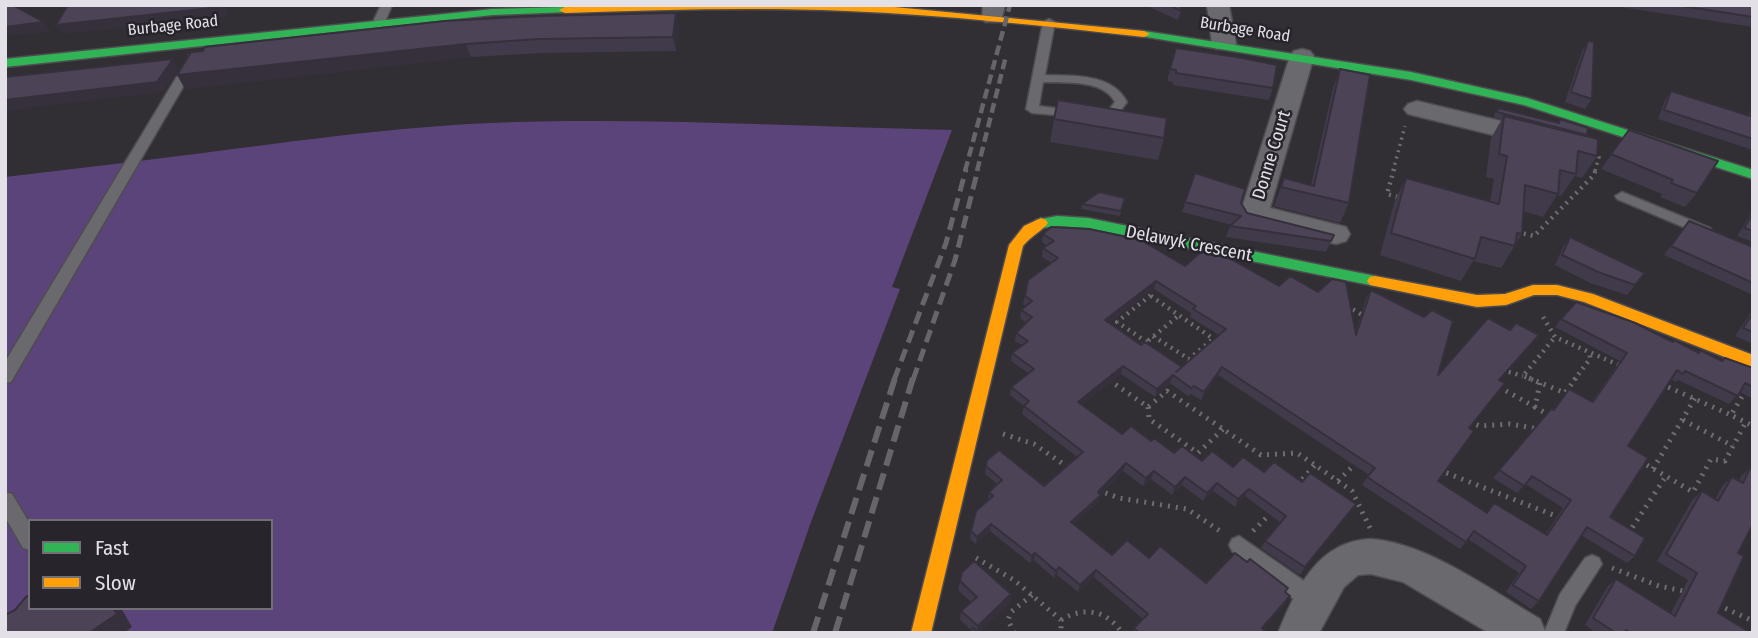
<!DOCTYPE html>
<style>
body{margin:0}
#map{position:relative;width:1758px;height:638px;overflow:hidden;background:#312f34;font-family:"Fira Sans Condensed",sans-serif}
canvas{display:block}
.frame{position:absolute;inset:0;border:7px solid #e3e1e7;pointer-events:none}
.legend{position:absolute;left:28px;top:519px;width:245px;height:91px;box-sizing:border-box;background:#27242c;border:2px solid #727077;margin:0;padding:9px 12px;list-style:none;font-size:21px;color:#e3e1e7}
.legend li{display:flex;align-items:center;gap:14px;height:35px}
.legend b{width:35px;border:2px solid #727077}
</style>
<div id="map">
<canvas width="1758" height="638"></canvas>
<div class="frame"></div>
<ul class="legend">
<li><b style="height:9px;background:#30b455"></b>Fast</li>
<li><b style="height:9px;background:#ff9f0a"></b>Slow</li>
</ul>
</div>
<script>
const context = document.querySelector('canvas').getContext('2d');
context.lineJoin = 'round';
function paint(path, color) { context.fillStyle = color; context.fill(path, 'evenodd'); }
function stroke(path, color, width, dash) { context.strokeStyle = color; context.lineWidth = width; context.lineCap = dash ? 'butt' : 'round'; context.setLineDash(dash || []); context.stroke(path); }
function write(font, color, halo, rows, align = 'center') {
  context.font = font + ' "Fira Sans Condensed",sans-serif'; context.lineWidth = 5; context.setLineDash([]); context.textBaseline = 'middle'; context.strokeStyle = halo; context.fillStyle = color; for (const [text, x, y, turn = 0] of rows) {
    context.save(); context.translate(x, y); context.rotate((+turn || 0) * Math.PI / 180); context.textAlign = isNaN(turn) ? turn : align; if (halo) context.strokeText(text, 0, 0); context.fillText(text, 0, 0); context.restore();
  }
}
const green = new Path2D(`
 M210,52L200,57L139,161C256,147 374,128 491,123C644,117 799,127 952,130L892,287L900,289L811,522L772,633H5V177L123,163L189,57L187,54ZM30,521H271V608H30Z`);
const pathFar2 = new Path2D(`
 M1393,171L1405,126
 M1595,171L1599,157L1597,154`);
const pathFar1 = new Path2D(`
 M1394,169L1387,194L1401,198
 M1517,232L1534,236L1594,175L1596,169
 M1145,292L1218,342
 M1347,306L1364,316
 M1543,317L1555,337L1621,366
 M1153,336L1189,359L1213,339
 M1147,342L1117,322L1151,295
 M1143,345L1178,316
 M1502,370L1523,376
 M1533,380L1523,376L1555,337
 M1574,380L1590,359V354`);
const path = new Path2D(`
 M1529,378L1565,393L1576,378
 M1109,380L1148,407L1167,391L1261,455L1297,453L1315,465L1352,491L1370,528
 M1540,383L1535,407L1549,415
 M1661,384L1731,415
 M1499,387L1535,407
 M1746,390L1731,415L1753,426
 M1148,407L1149,419L1198,453L1223,429
 M1683,420L1733,446
 M1469,422L1480,426L1510,424L1539,429
 M1003,434L1034,444L1069,468
 M1640,461L1693,492L1711,459L1725,461L1746,422
 M1653,469L1695,398
 M1439,470L1561,518
 M1338,481L1357,462
 M1297,485L1315,465
 M1098,490L1119,498L1187,509L1223,533
 M1253,531L1272,512
 M1628,534L1666,476
 M976,558L1014,580L1061,620V633
 M1612,568L1659,586L1688,592
 M1718,605L1753,621
 M1061,620C1084,606 1107,610 1122,633
 M1014,633L1008,620L1011,612L1032,595`);
const lane = new Path2D(`
 M381,5H392L385,22L379,25L373,22Z
 M1049,19L1055,22L1045,75C1073,76 1112,73 1127,102L1116,117L1096,120V114L1108,111L1115,102C1103,79 1065,83 1043,82L1039,106L1078,111V117L1032,113L1026,109L1043,22Z
 M191,59L197,63L11,382L5,383V362L185,63Z
 M1622,192L1710,228L1712,231L1710,234H1700L1617,199L1615,196Z
 M5,492L12,494L30,524V550L23,548L5,517Z
 M1239,536L1323,594L1326,601L1323,608L1316,610C1285,598 1258,572 1232,551L1229,545L1232,539Z
 M1592,555L1599,558L1602,564L1575,606L1564,633H1544L1560,594L1585,558Z`);
const street = new Path2D(`
 M983,5H1005L1001,22H985L982,17Z
 M1207,5H1229L1236,44L1232,49H1216L1212,44Z
 M1302,49L1310,51L1314,56L1270,208L1346,227L1350,234L1346,241L1336,244L1244,221L1240,214L1290,56L1294,51Z
 M1417,101L1547,132L1551,138L1547,144L1538,146L1408,114L1404,109L1408,104Z
 M1371,539C1428,543 1492,591 1540,619L1546,633H1489L1403,582L1371,574L1358,575L1344,587L1319,633H1278C1296,590 1317,541 1371,539Z`);
const fast = new Path2D(`
 M565,7L569,8V12L493,15L5,67V59L493,9Z
 M1144,31L1411,72L1527,98L1753,170V179L1524,105L1411,80L1140,36L1138,34Z
 M1057,216L1088,218L1375,276L1383,281L1375,286L1088,228L1057,226L1041,228L1034,223L1036,220Z`);
const slow = new Path2D(`
 M605,5L884,6L1144,31L1150,34L1144,37C1045,26 946,15 847,11C753,7 659,10 565,13L559,10L565,7Z
 M1041,218L1046,220L1048,223C1042,231 1031,236 1023,246L931,633H911L1009,245L1024,226Z
 M1375,276L1477,295L1505,294L1533,285H1557L1593,294L1753,355V368L1584,302L1557,295H1534L1506,305L1477,307L1370,285L1367,281L1370,277Z`);
const railFar2 = new Path2D(`
 M965,171L1010,5
 M977,171L1006,56`);
const railFar1 = new Path2D(`
 M894,380L946,243L966,169
 M913,380L955,260L978,169`);
const rail = new Path2D(`
 M813,633L895,378
 M835,633L913,378`);
const wall = new Path2D(`
 M1145,5H1180L1181,11L1178,20Z
 M1607,5H1753V27Z
 M679,26L676,51L543,53L471,57L185,89L191,52Z
 M1588,41L1592,99L1585,109L1565,102L1582,51Z
 M1170,69L1273,88L1269,100L1173,85V82L1167,81Z
 M1340,69L1349,203L1340,223L1274,206L1284,178L1311,185L1333,88Z
 M1671,91L1748,115L1753,108V150L1658,119L1665,100Z
 M1498,108L1558,123L1560,119L1587,135L1586,136L1597,156L1582,178L1575,176L1561,196L1557,195L1543,217L1523,211L1522,234L1501,268L1473,261L1461,281L1380,255L1395,200L1406,178L1490,201L1494,179L1486,177L1491,138L1502,119L1494,117L1495,113Z
 M1054,119L1164,138L1158,160L1050,142Z
 M1629,130L1697,193L1685,207L1660,197L1662,194L1601,169Z
 M1195,173L1241,203L1247,213L1334,235L1326,252L1226,237L1230,226L1232,225L1182,212Z
 M1125,198L1120,216L1081,209L1082,204Z
 M1753,210V242L1737,236Z
 M1689,221L1753,247V295L1664,255Z
 M1043,234L1185,266L1356,331L1366,298L1371,290L1438,375L1533,343L1500,380L1438,481L1487,512L1494,503L1545,535L1563,508L1525,484L1517,493L1493,478L1551,409L1553,410L1569,389L1592,401L1620,361L1555,327L1561,319L1672,342L1698,352L1700,350L1721,361L1725,358L1753,368V399L1740,392L1729,404L1678,380L1676,382L1671,379L1628,446L1610,517L1635,556L1627,563L1581,535L1539,601L1531,609L1506,592L1519,573L1468,539L1460,549L1362,485L1369,475L1218,375L1201,400L1191,394L1188,396L1170,383L1155,397L1121,374L1082,405L1122,434L1151,441L1174,453L1202,461L1264,472L1302,482L1356,504L1300,575L1261,548L1265,541L1281,523L1245,496L1235,507L1213,491L1203,501L1182,485L1172,495L1151,479L1143,486L1123,471L1101,495L1099,502L1074,524L1112,555L1149,558L1206,583L1285,592L1286,603L1263,629L1267,633H1132L1134,628L1143,619L1094,577L1078,592L1057,575L1054,578L1034,560L1030,563L990,531L976,544L970,539L971,531L988,500L989,492L997,484L985,474L987,460L1044,486L1077,457L1022,414L1024,406L1010,395L1011,387L1028,373L1011,361L1012,353L1022,345L1015,341L1016,333L1027,323L1020,318L1021,310L1026,306L1023,304L1025,296L1052,263L1042,257L1043,248L1047,246L1042,242ZM1154,289L1191,313L1190,317L1219,335L1182,367L1141,345L1109,323Z
 M1570,237L1645,273L1627,295L1590,283L1555,265L1563,247Z
 M1753,309V344L1735,336Z
 M1750,468L1738,553L1718,613L1751,633H1596L1585,625L1608,586L1616,579L1671,613L1688,580L1657,561L1693,499L1702,491L1715,499L1723,485L1732,477L1739,481L1741,476Z
 M960,581L1011,594L1010,603L978,633L971,630L960,620L961,611L971,602L958,590Z`);
const shadedWall = new Path2D(`
 M220,5H230L225,17L63,34L56,25Z
 M676,13L679,26L676,51L673,37Z
 M44,22L51,32L5,37V27Z
 M466,44L471,57L185,89L177,75Z
 M173,59L179,69L163,92L5,111V100Z
 M1156,281L1154,289L1103,328L1105,320Z
 M1539,335L1533,343L1493,388L1499,380Z
 M1123,366L1121,374L1076,410L1078,402Z
 M1222,367L1218,375L1201,400L1204,392Z
 M1173,375L1170,383L1155,397L1157,389Z
 M1126,463L1123,471L1100,496L1101,495L1099,502L1069,529L1071,522Z
 M1154,471L1151,479L1143,486L1146,478Z
 M1185,477L1182,485L1172,495L1175,487Z
 M1217,483L1213,491L1203,501L1207,493Z
 M1249,489L1245,496L1235,507L1238,499Z
 M1356,504L1351,512L1300,575L1305,567Z
 M991,524L990,531L976,544L977,537Z
 M1035,553L1034,560L1030,563L1032,556Z
 M1059,567L1057,575L1054,578L1056,571Z
 M1096,570L1094,577L1078,592L1080,585Z
 M1011,594L1010,603L978,633H977L978,626Z
 M1290,596L1286,603L1259,633L1262,628Z
 M113,608H121L132,627L124,633H89Z`);
const building = new Path2D(`
 M13,5L44,22L5,27V6Z
 M68,5H220V7L56,25Z
 M1169,5H1180L1181,11Z
 M1676,5H1753V17Z
 M676,13L673,37L539,39L466,44L177,75L191,52L203,51L205,47L445,21L539,16Z
 M1588,41L1594,42L1592,99L1571,92Z
 M1176,48L1237,57L1277,65L1273,88L1176,73V70L1170,69Z
 M173,59L157,82L5,100V77Z
 M1340,69L1370,75L1349,203L1281,187L1284,178L1314,186Z
 M1671,91L1750,116L1753,111V139L1664,110Z
 M1058,100L1167,118L1164,138L1054,119Z
 M1498,108L1559,123L1560,119L1588,128L1587,135L1497,112Z
 M1504,116L1598,139L1597,156L1578,151L1576,174L1560,170L1558,194L1525,185L1522,234L1517,233L1515,246L1481,237L1475,259L1391,233L1406,178L1499,204L1507,156L1499,154Z
 M1629,130L1718,161L1697,193L1671,183L1673,180L1611,154Z
 M1195,173L1245,189L1241,203L1247,213L1334,235L1331,241L1230,226L1241,216L1185,202Z
 M1099,192L1125,198L1121,211L1082,204Z
 M1753,213V231L1744,228Z
 M1689,221L1753,247V283L1671,246Z
 M1051,227L1089,229L1141,240L1185,266L1201,252L1229,258L1279,286L1290,276L1318,292L1332,279L1346,282L1356,335L1371,290L1424,317L1432,310L1453,321L1438,375L1488,318L1510,330L1516,323L1539,335L1499,380L1505,383L1469,428L1474,431L1438,481L1487,513L1494,503L1547,535L1571,500L1532,476L1524,486L1499,470L1551,409L1554,410L1569,389L1593,402L1627,353L1561,319L1576,302L1635,323L1673,342L1674,340L1699,353L1700,350L1722,361L1725,358L1753,368V387L1745,383L1738,396L1685,371L1683,374L1677,370L1628,446L1648,458L1610,517L1645,538L1635,556L1587,527L1539,601L1513,585L1526,566L1474,531L1466,542L1367,477L1375,468L1222,367L1204,392L1194,386L1191,388L1173,375L1157,389L1123,366L1078,402L1122,434L1131,426L1151,441L1154,438L1174,453L1182,446L1202,461L1212,451L1233,467L1243,457L1264,472L1274,462L1302,482L1310,473L1356,504L1305,567L1265,541L1286,516L1249,489L1238,499L1217,483L1207,493L1185,477L1175,487L1154,471L1146,478L1126,463L1098,492L1101,495L1071,522L1112,555L1127,540L1149,558L1160,546L1206,583L1235,553L1247,562L1250,559L1288,588L1285,592L1290,596L1262,628L1267,633H1139L1134,628L1148,614L1096,570L1080,585L1059,567L1056,571L1035,553L1032,556L991,524L977,537L971,531L976,511L993,496L989,492L1002,480L986,466L987,460L999,450L1044,486L1083,452L1024,406L1029,401L1011,387L1034,369L1012,353L1028,341L1016,333L1032,317L1021,310L1032,301L1025,296L1028,280L1058,258L1043,248L1054,241L1043,234ZM1156,281L1196,306L1193,309L1226,329L1176,372L1182,367L1145,342L1141,345L1105,320Z
 M1570,237L1645,273L1635,285L1598,272L1562,255Z
 M1753,313V332L1743,328Z
 M1750,468L1753,470V524L1738,553L1744,556L1718,613L1751,633H1631L1626,630L1625,633H1616L1593,618L1616,579L1675,616L1697,573L1666,554L1702,491L1718,501L1732,477L1743,483Z
 M974,561L1011,594L978,626L961,611L977,597L960,581L962,572Z
 M30,595V608H113L117,614L89,633H5V615L15,610L26,597Z
 M973,628L978,633H968Z`);
const farStreetnames = [
 ["Burbage Road",173,26,-6],
 ["Burbage Road",1245,30,9]
];
const streetNames = [
 ["Donne Court",1272,155,-73],
 ["Delawyk Crescent",1189,244,11]
];
paint(green, '#5b4479');
stroke(lane, '#4e4c50', 3);
stroke(street, '#4e4c50', 3);
stroke(fast, '#4e4c50', 3);
stroke(slow, '#4e4c50', 3);
stroke(pathFar2, '#6e6d70', 3.5, [2, 4.5]);
stroke(pathFar1, '#6e6d70', 4.5, [2, 5]);
stroke(path, '#6e6d70', 5, [2, 6]);
paint(lane, '#6a696d');
paint(street, '#6a696d');
paint(fast, '#30b455');
paint(slow, '#ff9f0a');
stroke(railFar2, '#666568', 4.5, [10, 5]);
stroke(railFar1, '#666568', 5, [13, 7]);
stroke(rail, '#666568', 6, [17, 8]);
paint(wall, '#413a4a');
paint(shadedWall, '#35303c');
paint(building, '#4c4456');
stroke(building, '#35303c', 2);
write('16px', '#e3e1e7', '#27242c', farStreetnames);
write('18px', '#e3e1e7', '#27242c', streetNames);
</script>
